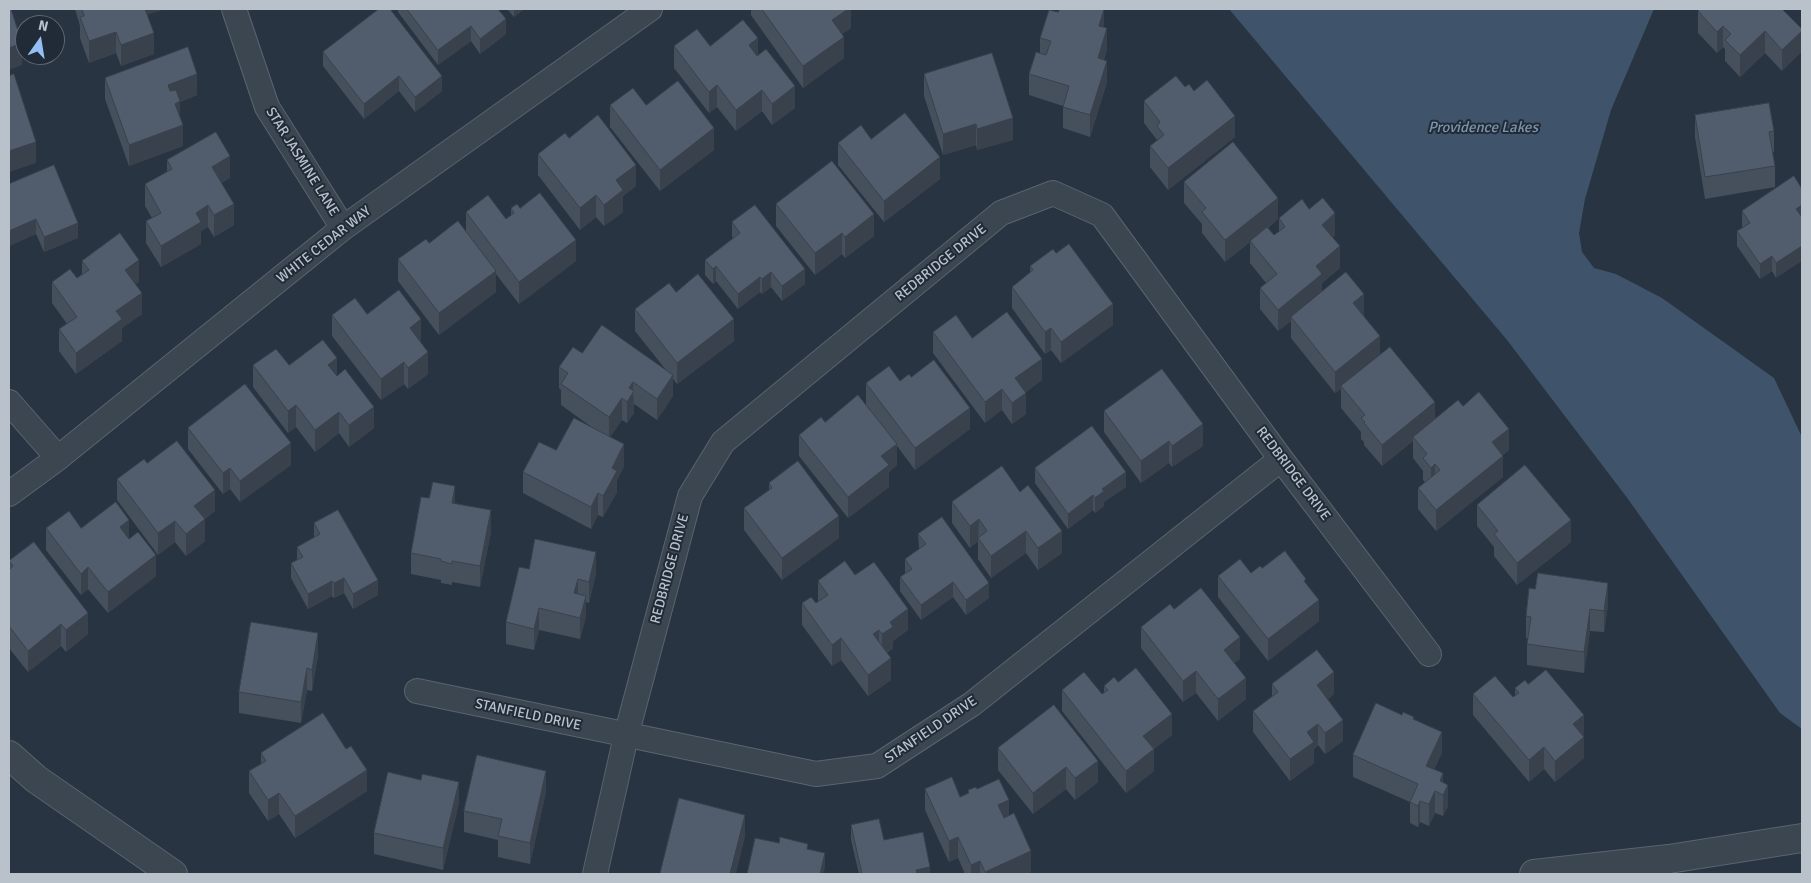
<!DOCTYPE html>
<style>
body{margin:0}
#map{position:relative;width:1811px;height:883px;overflow:hidden;background:#283441;font-family:Signika,sans-serif}
canvas{display:block}
.frame{position:absolute;inset:0;border:10px solid #b9c1cb;pointer-events:none}
.north{position:absolute;left:15px;top:15px;width:50px;height:50px;box-sizing:border-box;background:#212b37;border:1px solid #5e6772;border-radius:50%;rotate:13deg;font-size:14px;font-weight:700;line-height:20px;text-align:center;color:#b9c1cb}
.north::after{content:'';display:block;margin:auto;width:18px;height:22px;background:#95bef4;clip-path:polygon(50% 0,100% 100%,50% 72%,0 100%)}
</style>
<div id="map">
<canvas width="1811" height="883"></canvas>
<div class="frame"></div>
<div class="north">N</div>
</div>
<script>
const context = document.querySelector('canvas').getContext('2d');
context.lineJoin = 'round';
function paint(path, color) { context.fillStyle = color; context.fill(path, 'evenodd'); }
function stroke(path, color, width, dash) { context.strokeStyle = color; context.lineWidth = width; context.lineCap = dash ? 'butt' : 'round'; context.setLineDash(dash || []); context.stroke(path); }
function write(font, color, halo, rows, align = 'center') {
  context.font = font + ' Signika,sans-serif'; context.lineWidth = 4; context.setLineDash([]); context.textBaseline = 'middle'; context.strokeStyle = halo; context.fillStyle = color; for (const [text, x, y, turn = 0] of rows) {
    context.save(); context.translate(x, y); context.rotate((+turn || 0) * Math.PI / 180); context.textAlign = isNaN(turn) ? turn : align; if (halo) context.strokeText(text, 0, 0); context.fillText(text, 0, 0); context.restore();
  }
}
const water = new Path2D(`
 M1229,9H1654L1611,110L1585,199L1579,233L1582,252L1594,268L1616,274L1662,298L1774,378L1802,437V729L1780,713L1628,499L1507,340Z`);
const minor = new Path2D(`
 M234,9L267,107L343,228
 M9,402L58,458
 M9,494L58,458L343,228L650,9
 M417,691L816,774L877,766L972,704L1281,459
 M595,874L626,736L690,496L723,442L1001,213L1053,193L1102,215L1281,459L1429,654`);
const tertiary = new Path2D(`
 M9,755L36,779L173,874
 M1534,874L1669,859L1802,838`);
const wall = new Path2D(`
 M75,9H161V10L147,14L154,54L121,66L116,53L89,63L80,38V26Z
 M379,9L442,91L415,112L399,91L364,119L323,66V52Z
 M398,9H498L506,34L480,54L471,41L438,65L398,12Z
 M507,9H524L514,17Z
 M751,9H851V28L842,34L844,58L803,88L751,15Z
 M1782,9V71L1765,53L1740,77L1725,61V49L1723,47L1717,53L1698,33V11Z
 M1104,27L1107,49L1104,60L1107,82L1090,137L1063,128V106L1029,95V74L1040,53V38Z
 M674,46H710L758,56L795,108L772,125L762,111L736,131L717,107L709,113L674,68Z
 M924,74L1013,140L977,150L976,145L943,155L924,96Z
 M105,78L197,95L180,102V118L183,146L129,166L105,99Z
 M1185,87L1194,91L1235,137L1168,190L1150,167V146L1157,140L1144,123V101Z
 M610,105H646L714,150L660,191L610,127Z
 M1695,115L1774,131V152L1772,153L1775,166V187L1705,199L1695,137Z
 M569,138L636,186L623,196V212L604,226L596,217L580,230L538,175V154Z
 M871,139L940,179L884,222L838,165V143Z
 M167,160L230,178L221,183L234,225L214,237L208,227L201,231V244L161,267L146,243V221L152,218L145,206V184L167,172Z
 M54,165L78,238L44,252L36,234L9,246Z
 M1794,176L1776,278L1772,271L1760,279L1737,246V231L1743,228L1742,226V211Z
 M1184,182L1278,219L1268,228L1274,235L1279,232V218L1309,209L1335,235L1333,237L1340,268L1322,283V291L1364,315L1363,316L1380,355L1435,419L1463,406L1509,450L1503,455V477L1436,531L1418,509V488L1425,482L1423,480V471L1413,458V441L1382,466L1364,445V442L1361,439V432L1341,408V389L1335,393L1291,338V321L1278,331L1260,309V288L1266,283L1250,263V242L1225,262L1202,233V224L1184,203Z
 M776,204L874,236L845,258L842,254L815,275L776,226Z
 M511,208H520L576,261L519,304L496,274V292L439,335L398,281V259L429,243L466,231V212L506,219L511,215Z
 M732,222L805,284L782,301L771,287L762,294L760,292L738,309L716,281L713,284L705,275V260L733,238L732,237Z
 M82,261L139,282L135,284L142,314L122,328V341L76,374L59,351V329L67,324L52,303V282L77,278L82,274Z
 M1030,266L1113,325L1061,363L1051,350L1045,354L1012,308V287L1030,273Z
 M676,292L734,341L677,384L673,379V396L657,420L634,404V413L627,423L622,420L610,437L624,466L617,480V492L603,517L598,515L591,529L523,493V472L556,450L593,428L561,405V390L559,388V367L582,353L666,370L635,331V309Z
 M367,314L421,340L420,341L428,374L408,389L404,384L381,400L332,336V315Z
 M933,332L972,338L1042,380L1026,392V414L1012,424L1002,410L985,423L933,353Z
 M253,365H289L337,376L374,428L349,447L339,433L315,452L296,427L288,433L253,387Z
 M911,377L970,429L915,470L897,446V465L889,472V487L848,518L799,456V435L825,422L866,405V383L900,381Z
 M1104,411L1203,446L1172,467L1169,463L1141,483L1104,432Z
 M188,428L291,465L240,502L230,489L223,494L188,449Z
 M147,463L215,511L205,519V541L186,556L175,542L158,555L117,500V479Z
 M1002,466L1062,553L1038,570L1026,553L991,578L978,559V541L970,548L952,523V502Z
 M1035,468L1126,487L1104,502V506L1095,513L1093,510L1068,529L1035,483Z
 M769,483L839,538L782,580L744,530V508L769,490Z
 M455,503L491,532L480,587L452,582V585L441,583V580L411,574V553Z
 M1477,505L1571,542L1517,585L1494,556V547L1477,526Z
 M314,523L378,595L353,609L344,593L334,598L332,596L308,609L291,578V563L297,560V547L314,538Z
 M46,528H81L129,538L156,576L108,613L88,589L81,595L46,550Z
 M918,534L989,598L966,615L953,597L921,620L900,591V577L905,573V559L919,549Z
 M9,561L88,634L66,652L61,646L28,672L9,648Z
 M1262,568L1306,583L1319,621L1268,661L1218,597V576L1251,573Z
 M529,569L596,574L589,603L586,602V617L580,639L539,630L534,650L506,644V622Z
 M855,575L908,630L893,641V648L887,653L891,680L868,696L841,660L832,666L802,625V603H816L818,602V581Z
 M1608,605L1604,632L1590,631L1584,673L1527,665V644L1528,638H1526V616Z
 M1174,609L1240,659L1234,663L1246,699L1218,721L1196,693L1183,702L1141,648V627Z
 M318,655L312,691L307,690L301,723L239,713V692Z
 M1118,682L1172,735L1154,749V771L1126,793L1062,711V690L1102,694L1104,693V686Z
 M1272,684L1334,694L1328,699L1343,741L1325,754L1318,745L1314,749V763L1290,781L1253,732V711L1272,697Z
 M1515,688L1584,736V758L1555,782L1544,769L1529,782L1473,715V694L1513,697L1515,696Z
 M1054,705L1098,782L1075,800L1066,789L1033,814L998,770V748Z
 M1414,720L1442,753L1434,769L1443,783L1448,806L1443,816L1435,813L1429,826L1420,822L1418,827L1410,823V802L1353,777V755Z
 M261,753L367,791L295,838L279,814L268,821L249,793V771L261,764Z
 M421,780L459,803L443,870L374,854V833Z
 M925,789L960,797L968,793V790L977,789L1009,816L1031,872L1027,874H965L958,858L949,862L925,810Z
 M546,792L530,864L498,857V840L464,832V811Z
 M851,825L884,840L930,874H859L851,840Z`);
const shadedWall = new Path2D(`
 M141,9H161V10L141,17Z
 M514,9H524L514,17Z
 M848,9H851V28L832,41V20Z
 M1104,9V31L1099,26Z
 M506,19V34L480,54V39Z
 M471,26V41L438,65V50Z
 M1723,26V47L1717,53V32Z
 M1107,28V49L1098,80V58Z
 M1765,31V53L1740,77V55Z
 M1802,31V52L1782,71V50Z
 M116,32V53L89,63V41Z
 M154,33V54L121,66V45Z
 M844,37V58L803,88V66Z
 M758,38V59L749,45Z
 M22,43V65L9,70V48Z
 M1107,61V82L1090,137V115Z
 M197,74V95L180,102V123L168,85Z
 M399,76V91L364,119V104Z
 M442,76V91L415,112V97Z
 M717,85V107L709,113V92Z
 M795,86V108L772,125V104Z
 M762,90V111L736,131V110Z
 M1235,116V137L1168,190V168Z
 M1013,118V140L977,150V129Z
 M976,124V145L943,155V134Z
 M183,125V146L129,166V145Z
 M714,128V150L660,191V170Z
 M36,142V163L9,172V151Z
 M230,156V178L212,188V167Z
 M940,157V179L884,222V201Z
 M636,165V186L623,196V212L604,226V205L616,180Z
 M596,195V217L580,230V208Z
 M1278,198V219L1225,262V240Z
 M234,204V225L214,237V215Z
 M208,205V227L201,231V244L161,267V246L196,213Z
 M1802,205V220L1796,209Z
 M1335,213V235L1322,246V225Z
 M874,214V236L845,258V237Z
 M36,219V234L9,246V231Z
 M78,223V238L44,252V237Z
 M842,233V254L815,275V253Z
 M576,240V261L519,304V282Z
 M1340,246V268L1322,283V295L1291,317V321L1278,331V310L1316,266Z
 M1802,246V261L1776,278V263Z
 M1772,256V271L1760,279V264Z
 M139,260V282L125,292V270Z
 M716,266V281L713,284V269Z
 M805,269V284L782,301V286Z
 M496,271V292L439,335V313Z
 M771,272V287L762,294V279Z
 M760,277V292L738,309V294Z
 M142,293V314L122,328V341L76,374V353L116,311Z
 M1364,294V315L1353,324V303Z
 M1113,304V325L1061,363V342Z
 M421,319V340L410,349V328Z
 M734,319V341L677,384V363Z
 M1051,328V350L1045,354V332Z
 M1380,336V358L1341,386V389L1335,393V372Z
 M428,352V374L408,389V368Z
 M337,358V379L328,365Z
 M1042,359V380L1015,400V378Z
 M404,362V384L381,400V379Z
 M673,375V396L657,420V399Z
 M633,382L634,413L627,423V402L629,388Z
 M1002,389V410L985,423V402Z
 M1026,393V414L1012,424V403Z
 M622,398V420L609,439V417Z
 M1435,402V423L1413,437V441L1382,466V445Z
 M296,405V427L288,433V411Z
 M374,407V428L349,447V425Z
 M970,408V429L915,470V448Z
 M339,412V433L315,452V430Z
 M1203,424V446L1172,467V446Z
 M1509,429V450L1492,463V442Z
 M1169,441V463L1141,483V461Z
 M291,443V465L240,502V481Z
 M624,444V466L617,480V492L603,517V496L612,468Z
 M897,444V465L889,472V487L848,518V497L881,456Z
 M1503,456V477L1436,531V510Z
 M1435,464V486L1431,489V468Z
 M230,468V489L223,494V473Z
 M1126,472V487L1104,502V506L1095,513V498L1102,489Z
 M455,486V507L452,503Z
 M215,490V511L194,527V506Z
 M598,493V515L591,529V507Z
 M1093,495V510L1068,529V514Z
 M491,510V532L480,587V566Z
 M839,516V538L782,580V558Z
 M205,519V541L186,556V534Z
 M979,519L978,541L970,548V526Z
 M129,520V542L120,527Z
 M1571,520V542L1517,585V563Z
 M175,521V542L158,555V533Z
 M1026,531V553L991,578V556Z
 M1062,531V553L1038,570V548Z
 M596,552V574L589,603V582Z
 M156,555V576L108,613V592Z
 M88,567V589L81,595V574Z
 M344,578V593L334,598V583Z
 M578,579V600L574,593Z
 M378,580V595L353,609V594Z
 M332,581V596L308,609V594Z
 M953,582V597L921,620V605Z
 M989,583V598L966,615V600Z
 M1608,583V605L1604,632V611Z
 M586,596V617L580,639V618Z
 M1319,600V621L1268,661V639Z
 M539,608V630L534,650V629Z
 M908,609V630L893,641V648L882,656V634L890,622Z
 M1590,609V631L1584,673V652Z
 M88,613V634L66,652V630Z
 M61,624V646L28,672V651Z
 M879,630V651L873,634Z
 M318,633V655L312,691V670Z
 M1240,637V659L1224,671V650Z
 M841,638V660L832,666V645Z
 M891,658V680L868,696V675Z
 M307,668V690L301,723V702Z
 M1196,671V693L1183,702V681Z
 M1334,672V694L1317,707V685Z
 M1246,678V699L1218,721V699Z
 M1172,714V735L1143,758V736Z
 M1584,715V736L1573,745V724Z
 M1343,720V741L1325,754V733Z
 M1318,724V745L1314,749V763L1290,781V759L1307,732Z
 M1442,732V753L1426,787V766Z
 M1584,737V758L1555,782V761Z
 M1544,747V769L1529,782V760Z
 M1154,749V771L1126,793V771Z
 M1098,761V782L1075,800V778Z
 M1066,767V789L1033,814V793Z
 M367,770V791L295,838V816Z
 M546,771V792L530,864V843Z
 M1443,773V794L1448,785V806L1443,816V795L1440,781Z
 M459,782V803L443,870V848Z
 M1435,791V813L1429,826V804Z
 M279,793V814L268,821V800Z
 M1009,800V822L998,826V805Z
 M1420,801V822L1418,827V806Z
 M745,815V837L736,874H730Z
 M958,837V858L949,862V841Z
 M1031,851V872L1027,874H985V872Z
 M825,853V868L823,874H820Z
 M980,861V874H971V865Z
 M930,867V874H916V870Z`);
const building = new Path2D(`
 M9,9H11L22,43L9,48Z
 M82,9H145L154,33L121,45L116,32L89,41L80,17L84,16Z
 M379,9H390L442,76L415,97L399,76L364,104L323,52Z
 M407,9H498L506,19L480,39L471,26L438,50Z
 M762,9H848L832,20L844,37L803,66Z
 M1060,9H1104L1099,26L1107,28L1098,58L1107,61L1090,115L1063,107L1069,86L1029,74L1036,52L1046,55L1051,41L1040,38L1049,10L1058,12Z
 M1700,9H1782L1802,29V31L1782,50L1765,31L1740,55L1725,40L1731,34L1723,26L1717,32L1698,11Z
 M743,20L758,38L749,45L757,56L766,49L795,86L772,104L762,90L736,110L717,85L709,92L674,46L697,29L710,46Z
 M188,47L197,74L168,85L170,91L176,90L180,101L175,104L183,125L129,145L105,78Z
 M992,53L1013,118L977,129L976,124L943,134L924,74Z
 M14,74L36,142L9,151V76Z
 M1176,76L1185,87L1189,84L1194,91L1207,80L1235,116L1168,168L1150,146L1164,135L1157,126L1160,122L1144,101Z
 M678,81L714,128L660,170L610,105L633,88L646,105Z
 M1769,103L1774,131L1769,132L1775,166L1705,177L1695,115Z
 M905,113L940,157L884,201L838,143L861,125L871,139Z
 M598,115L636,165L616,180L623,190L604,205L596,195L580,208L538,154L565,133L569,138Z
 M216,132L230,156L212,167L234,204L214,215L208,205L196,213L201,222L161,246L146,221L161,213L145,184L172,169L167,160Z
 M1233,142L1278,198L1225,240L1202,212L1206,208L1184,182Z
 M832,161L874,214L845,237L842,233L815,253L776,204Z
 M54,165L78,223L44,237L36,219L9,231V184Z
 M1794,176L1802,189V205L1796,209L1802,217V246L1776,263L1772,256L1760,264L1737,231L1750,223L1742,211Z
 M540,193L576,240L519,282L466,212L488,195L506,219L514,213L511,208L517,204L520,208Z
 M1323,198L1335,213L1322,225L1340,246L1316,266L1322,274L1278,310L1260,288L1277,274L1250,241L1267,227L1274,235L1285,227L1279,218L1302,199L1309,209Z
 M755,205L805,269L782,286L771,272L762,279L760,277L738,294L716,266L713,269L705,260L740,233L732,222Z
 M458,221L496,271L439,313L398,259L426,239L429,243Z
 M120,233L139,260L125,270L142,293L116,311L122,319L76,353L59,329L77,317L52,282L70,269L77,278L89,270L82,261Z
 M1069,244L1113,304L1061,342L1051,328L1045,332L1012,287L1033,270L1030,266L1053,249L1056,253Z
 M1346,272L1364,294L1353,303L1380,336L1335,372L1291,317Z
 M698,274L734,319L677,363L635,309L669,283L676,292Z
 M399,290L421,319L410,328L428,352L408,368L404,362L381,379L332,315L355,298L367,314Z
 M1007,312L1042,359L1015,378L1026,393L1012,403L1002,389L985,402L933,332L956,315L972,338Z
 M602,325L673,375L657,399L633,382L629,388L634,391L627,402L622,398L609,417L561,384L568,373L559,367L573,347L582,353Z
 M323,340L337,358L328,365L337,376L345,369L374,407L349,425L339,412L315,430L296,405L288,411L253,365L276,349L289,365Z
 M1390,347L1435,402L1382,445L1364,423L1365,422L1361,418L1365,415L1341,386Z
 M934,360L970,408L915,448L866,383L889,366L900,381L909,374L911,377Z
 M1162,369L1203,424L1172,446L1169,441L1141,461L1104,411Z
 M245,384L291,443L240,481L230,468L223,473L188,428Z
 M1479,392L1509,429L1492,442L1503,456L1436,510L1418,488L1440,470L1435,464L1431,468L1423,458L1427,454L1413,437L1458,400L1463,406Z
 M858,395L897,444L881,456L889,465L848,497L799,435L821,417L825,422Z
 M574,418L624,444L612,468L617,471L603,496L598,493L591,507L523,472L539,442L556,450Z
 M1092,426L1126,472L1102,489L1104,491L1095,498L1093,495L1068,514L1035,468Z
 M177,441L215,490L194,506L205,519L186,534L175,521L158,533L117,479L144,459L147,463Z
 M798,461L839,516L782,558L744,508L772,488L769,483Z
 M1525,465L1571,520L1517,563L1494,534L1498,531L1477,505Z
 M1002,466L1020,492L1028,485L1062,531L1038,548L1026,531L991,556L978,538L987,531L979,519L970,526L952,502Z
 M433,482L455,486L452,503L491,510L480,566L452,561V564L441,561V559L411,553L421,497L429,498Z
 M116,502L129,520L120,527L129,539L138,532L156,555L108,592L88,567L81,574L46,528L69,511L81,528Z
 M338,510L378,580L353,594L344,578L334,583L332,581L308,594L291,563L303,557L297,547L320,534L314,523Z
 M942,517L989,583L966,600L953,582L921,605L900,577L912,569L905,559L926,544L918,534Z
 M535,539L596,552L589,582L578,579L574,593L586,596L580,618L539,608L534,629L506,622L519,567L529,569Z
 M34,542L88,613L66,630L61,624L28,651L9,626V570L13,566L9,561Z
 M1285,551L1306,579L1304,581L1319,600L1268,639L1218,576L1240,559L1251,573L1260,566L1262,568Z
 M845,561L855,575L874,562L908,609L890,622L893,627L882,634L879,630L873,634L891,658L868,675L841,638L832,645L802,603L811,597L816,603L828,595L818,581Z
 M1538,573L1608,583L1604,611L1590,609L1584,652L1527,644L1531,617L1526,616L1529,588L1535,589Z
 M1201,588L1240,637L1224,650L1246,678L1218,699L1196,671L1183,681L1141,627L1170,604L1174,609Z
 M251,622L318,633L312,670L307,668L301,702L239,692Z
 M1317,650L1334,672L1317,685L1343,720L1325,733L1318,724L1307,732L1314,742L1290,759L1253,711L1278,692L1272,684Z
 M1136,668L1172,714L1143,736L1154,749L1126,771L1062,690L1084,672L1102,694L1108,690L1104,686L1114,677L1118,682Z
 M1546,670L1584,715L1573,724L1584,737L1555,761L1544,747L1529,760L1473,694L1495,676L1513,697L1519,693L1515,688L1525,680L1528,684Z
 M1376,703L1402,715L1403,712L1414,717L1413,719L1442,732L1426,766L1443,773L1440,781L1448,785L1443,795L1435,791L1429,804L1420,801L1418,806L1410,802L1418,784L1353,755Z
 M1054,705L1098,761L1075,778L1066,767L1033,793L998,748Z
 M323,713L346,749L351,746L367,770L295,816L279,793L268,800L249,771L266,761L261,753Z
 M477,755L546,771L530,843L498,836L502,819L464,811Z
 M388,772L421,780L422,774L459,782L443,848L374,833Z
 M952,777L960,797L969,793L968,790L976,787L977,789L999,779L1009,800L998,805L1004,818L1014,813L1031,851L985,872L980,861L971,865L958,837L949,841L925,789Z
 M679,798L745,815L730,874H660Z
 M879,819L884,840L923,832L930,867L916,870L917,874H862L851,825Z
 M780,837L808,844L807,849L825,853L820,874H747L755,838L779,843Z`);
const streetNames = [
 ["STAR JASMINE LANE",302,162,58],
 ["WHITE CEDAR WAY",324,245,-38],
 ["REDBRIDGE DRIVE",941,263,-39],
 ["REDBRIDGE DRIVE",1293,474,53],
 ["REDBRIDGE DRIVE",670,569,-75],
 ["STANFIELD DRIVE",528,715,12],
 ["STANFIELD DRIVE",931,730,-34]
];
const waterNames = [
 ["Providence Lakes",1483,128]
];
paint(water, '#3f536a');
stroke(minor, '#5a646f', 26);
stroke(tertiary, '#5a646f', 30);
stroke(minor, '#3c4651', 24);
stroke(tertiary, '#3c4651', 28);
paint(wall, '#46505d');
paint(shadedWall, '#39414c');
paint(building, '#515d6c');
stroke(building, '#39414c', 1);
write('14px', '#b9c1cb', '#212b37', streetNames);
write('italic 15px', '#7b93ac', '#212b37', waterNames);
</script>
